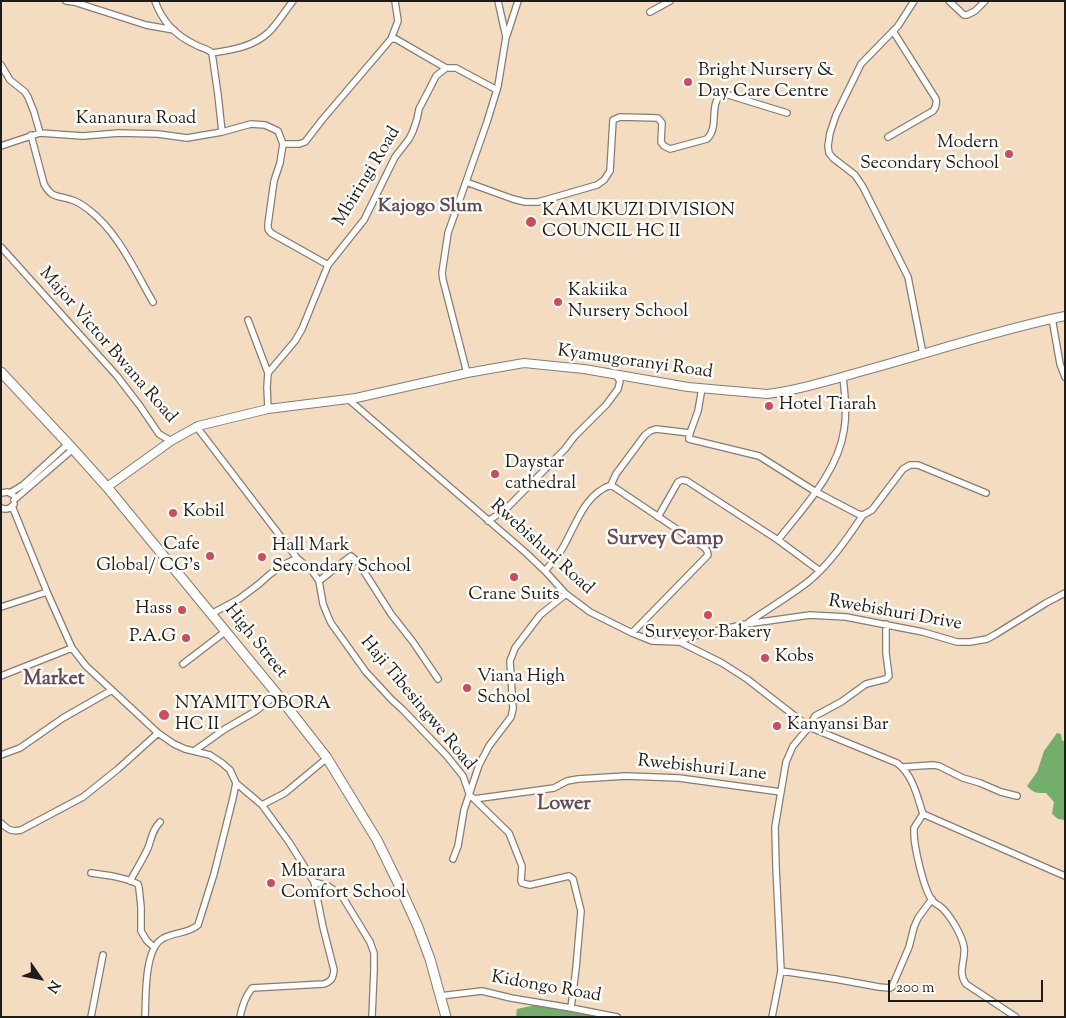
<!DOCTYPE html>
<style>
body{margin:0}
#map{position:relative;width:1066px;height:1018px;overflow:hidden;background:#f4dcc0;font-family:"Sorts Mill Goudy",serif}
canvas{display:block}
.frame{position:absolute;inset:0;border:2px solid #1c1c1c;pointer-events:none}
.north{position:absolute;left:15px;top:953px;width:50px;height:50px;-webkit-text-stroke:4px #fdfcf7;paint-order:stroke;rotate:123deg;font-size:14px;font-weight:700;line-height:20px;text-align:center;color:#1c1c1c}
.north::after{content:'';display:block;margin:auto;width:18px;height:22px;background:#1c1c1c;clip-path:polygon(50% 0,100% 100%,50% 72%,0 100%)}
.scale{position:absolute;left:888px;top:980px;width:155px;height:22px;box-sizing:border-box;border:2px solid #1c1c1c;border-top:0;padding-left:6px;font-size:15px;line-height:18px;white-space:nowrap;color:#1c1c1c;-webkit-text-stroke:4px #fdfcf7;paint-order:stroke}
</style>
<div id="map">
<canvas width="1066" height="1018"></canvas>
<div class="frame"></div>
<div class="north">N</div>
<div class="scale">200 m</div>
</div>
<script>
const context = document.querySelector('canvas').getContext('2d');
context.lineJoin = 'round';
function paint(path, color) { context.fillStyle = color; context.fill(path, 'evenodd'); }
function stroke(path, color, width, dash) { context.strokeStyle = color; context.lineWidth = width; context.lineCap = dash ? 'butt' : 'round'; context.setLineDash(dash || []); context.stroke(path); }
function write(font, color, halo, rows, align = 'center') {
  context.font = font + ' "Sorts Mill Goudy",serif'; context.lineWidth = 5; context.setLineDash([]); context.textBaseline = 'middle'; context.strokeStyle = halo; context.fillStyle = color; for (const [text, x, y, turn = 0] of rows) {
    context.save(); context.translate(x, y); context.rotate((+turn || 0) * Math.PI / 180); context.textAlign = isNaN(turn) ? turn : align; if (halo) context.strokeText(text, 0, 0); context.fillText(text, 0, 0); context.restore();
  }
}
const forest = new Path2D(`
 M1057,733L1061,734L1062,740L1065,742V820L1058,819L1052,814L1054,802L1046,793C1037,793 1033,793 1027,786L1037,772L1044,751Z
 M536,1005L600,1017H516L517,1009Z`);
const minor = new Path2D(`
 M66,1L74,2L146,25L174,30
 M155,1C162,21 175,35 194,44C200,48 207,48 212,53C232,50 253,47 269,32C278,23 285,11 293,1
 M914,1L898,26L861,64L836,115L830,133L828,146L829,153L833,158L855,175L863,187L908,277L923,354
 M949,1L964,15H967L975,11L985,1
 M650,12L670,1
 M507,35L518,1
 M391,39L398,21L395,1
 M212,53L218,95L222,132
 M1,65L10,80L25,92L28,97L34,112L40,133
 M31,135L44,184C52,199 58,195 72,200C79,202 84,206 89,210C118,232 135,271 153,302
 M888,137L933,111C936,107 937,104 936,99L893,31
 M283,144L280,163L274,181L268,224V229L271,233L328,265
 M1,146L40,133L83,136L119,133L158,134L187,138L222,132L251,124L265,125L278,131L283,144H299L305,142L322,120L391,39H396L401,42L446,68
 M466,182L513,199L525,202H538L597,185L604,180L610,171L613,120L620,117L658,118L662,123L661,142L664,146L670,149L707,139C720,126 708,105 722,93L787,113
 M1,247L117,376L140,406L159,434L171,441
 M1052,318L1060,364L1065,377
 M248,320L268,373L267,387L268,409
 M268,373L295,341L302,329L328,265L364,220L395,157L409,139L413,131L417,119L419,109L432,84L436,76L446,68H456L497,90
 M467,373L443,280L442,273L448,233L487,122L498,86L506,37L498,1
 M702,388L698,411L690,433L689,439L759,456L816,492L858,514L863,515L872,510L903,469L910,465H918L986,493
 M348,399L525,552L545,571L566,594L590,612L632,633L652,641L680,642L722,663L747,679L809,727L897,763C913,775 917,796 923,814
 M196,426L297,558L312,571L319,581L323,604L327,614L331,623L366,672L392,700L403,710L446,755L463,776L470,796
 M611,485L705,548L707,551L708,555L632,633
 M1,493L8,492L13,495
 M10,493L23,485L68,444
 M14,500L73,449
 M12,506L47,592L72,648L86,666L158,733L174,744L185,749L210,755L222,763L230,770L236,783L233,798L214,874L198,925C188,934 173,932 162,939C144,950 146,998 145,1017
 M1,508C6,510 11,509 14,504
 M658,517L678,482L682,480L687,481L778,540L820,571
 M488,521L506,509L565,449L574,437L606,405L618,389L620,381L616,375
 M778,540C803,508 838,472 844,430C847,413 845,395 843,377
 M545,571C551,564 557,557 562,549C576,526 583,495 611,485L616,474L645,435L650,431L656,429L690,433
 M319,581L351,556L358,562L391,614L413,642L438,679
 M1,607L47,592
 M211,614L239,599L259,584L269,575L281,566L297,558
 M749,622C769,608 790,596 809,581C830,564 848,537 863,515
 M680,642L689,637L746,624L810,615L846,617L923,632L957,642H970L987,639L996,634L1046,603L1065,593
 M183,664L226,631
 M1,676L72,648
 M194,751L225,729L256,711L277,694
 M1,755L20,748L63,718L112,690
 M903,767L933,765L939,766L963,778L980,783L1001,792L1017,796
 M236,783L262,805L289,842L314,882L328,886L342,896L370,942L374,953V970L372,1017
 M472,797L509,833L522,866L521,881L522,883L530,885L569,876L573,879L581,911L576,968L571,1008
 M474,799L554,788L567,781L578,779L626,776L679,778L781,792
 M262,805L285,793L327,758
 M923,814L914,828V833C914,847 924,890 932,900C934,903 938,905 941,907C950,915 962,935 964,947C966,960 957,972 966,984L1016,1017
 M923,814L1065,876
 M1,823C8,830 12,832 21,830L83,797L118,769L158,733
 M453,859L458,846L464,810L479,765L489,746L511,717L513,709L510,661L515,648L540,615L566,594
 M91,873C107,875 123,877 138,884L139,888L141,907V931L147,941L154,947
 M130,881C136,870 143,859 148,848C152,837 152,831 160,822
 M781,971L835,979L879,987L890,988L892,987L894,982L909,947L914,927L918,918L932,899
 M440,996L482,991L511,998L571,1008L617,1017
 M91,1017L103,955
 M240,1017C242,1006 245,997 252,988L324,984C332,981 333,978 334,970L323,927L314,882
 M772,1017L781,971L776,867L775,827L786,762L793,746L809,727L815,716L841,702L866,684L886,679L889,676L886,653V624`);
const tertiary = new Path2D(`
 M107,487L171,441L198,426L268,409L356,398L467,373L524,363L584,369L688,387L767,394C799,390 831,380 863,371C929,353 997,330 1065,316`);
const primary = new Path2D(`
 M1,372L73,449L107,487L277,694L327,758L377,840L400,887L418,927L430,959L446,1017`);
const markers = [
 [688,82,5,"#d1495b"],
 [1009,154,5,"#d1495b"],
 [531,222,6,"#d1495b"],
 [558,302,5,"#d1495b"],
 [769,406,5,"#d1495b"],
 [495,474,5,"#d1495b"],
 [173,513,5,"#d1495b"],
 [210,556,5,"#d1495b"],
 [262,557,5,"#d1495b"],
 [514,577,5,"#d1495b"],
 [182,610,5,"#d1495b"],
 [708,615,5,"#d1495b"],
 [186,638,5,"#d1495b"],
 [765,658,5,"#d1495b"],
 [467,688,5,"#d1495b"],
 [164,715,6,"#d1495b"],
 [777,726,5,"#d1495b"],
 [271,883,5,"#d1495b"]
];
const poiNames = [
 ["Bright Nursery &",698,72],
 ["Day Care Centre",698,93],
 ["Modern",999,144,"right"],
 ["Secondary School",999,165,"right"],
 ["KAMUKUZI DIVISION",542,212],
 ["COUNCIL HC II",542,233],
 ["Kakiika",568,292],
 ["Nursery School",568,313],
 ["Hotel Tiarah",779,406],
 ["Daystar",505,464],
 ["cathedral",505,485],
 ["Kobil",183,513],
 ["Cafe",200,546,"right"],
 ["Global/ CG's",200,567,"right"],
 ["Hall Mark",272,547],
 ["Secondary School",272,568],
 ["Crane Suits",514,596,"center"],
 ["Hass",172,610,"right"],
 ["Surveyor Bakery",708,634,"center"],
 ["P.A.G",176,638,"right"],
 ["Kobs",775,658],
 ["Viana High",477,678],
 ["School",477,699],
 ["NYAMITYOBORA",175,705],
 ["HC II",175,726],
 ["Kanyansi Bar",787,726],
 ["Mbarara",281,873],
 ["Comfort School",281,894]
];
const streetNames = [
 ["Kananura Road",136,120],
 ["Mbiringi Road",368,177,-59],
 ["Major Victor Bwana Road",107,346,49],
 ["Kyamugoranyi Road",635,363,8],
 ["Rwebishuri Road",541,548,42],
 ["Rwebishuri Drive",895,614,10],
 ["High Street",255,642,51],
 ["Haji Tibesingwe Road",417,704,50],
 ["Rwebishuri Lane",702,769,6],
 ["Kidongo Road",546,988,10]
];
const neighbourhoodNames = [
 ["Kajogo Slum",430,208]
];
const quarterNames = [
 ["Survey Camp",665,541],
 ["Market",54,681],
 ["Lower",564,806]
];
paint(forest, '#74ae6c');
stroke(minor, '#887c6e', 8);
stroke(tertiary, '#887c6e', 10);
stroke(primary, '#887c6e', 11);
stroke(minor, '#fff', 5.5);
stroke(tertiary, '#fff', 8);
stroke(primary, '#fff', 9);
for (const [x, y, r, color] of markers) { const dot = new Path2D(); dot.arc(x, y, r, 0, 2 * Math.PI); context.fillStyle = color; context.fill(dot); stroke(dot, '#fdfcf7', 2); }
write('18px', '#1c1c1c', '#fdfcf7', poiNames, 'left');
write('18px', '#1c1c1c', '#fdfcf7', streetNames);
write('bold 19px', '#614c5c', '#fdfcf7', neighbourhoodNames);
write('bold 20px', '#614c5c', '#fdfcf7', quarterNames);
</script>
